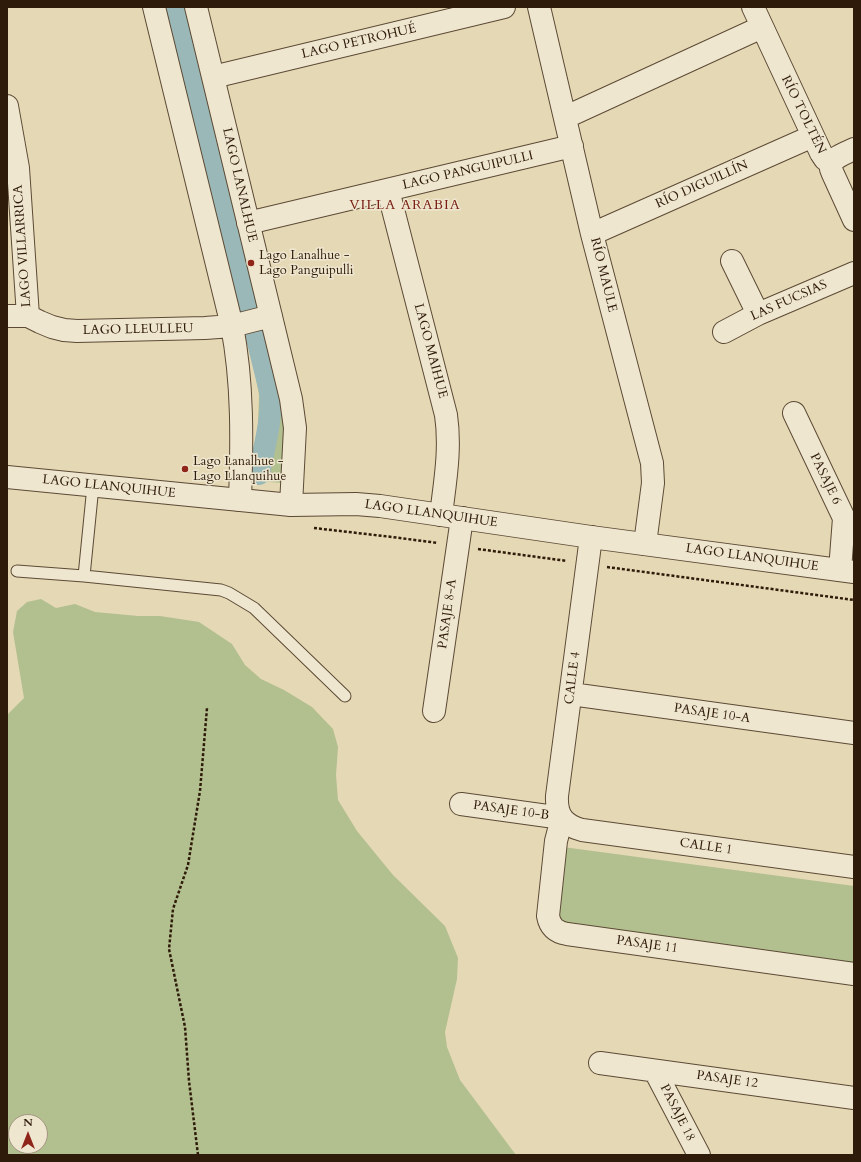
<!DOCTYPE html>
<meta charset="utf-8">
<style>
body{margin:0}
#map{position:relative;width:861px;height:1162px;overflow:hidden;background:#e5d8b5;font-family:Cardo,serif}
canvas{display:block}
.frame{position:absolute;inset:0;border:8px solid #2f1b0a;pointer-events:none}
.north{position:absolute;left:8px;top:1114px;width:40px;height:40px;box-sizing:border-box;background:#eee6cf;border:1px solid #a29580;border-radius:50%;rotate:0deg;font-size:11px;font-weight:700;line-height:16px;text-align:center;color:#2f1b0a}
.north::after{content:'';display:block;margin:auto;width:14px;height:18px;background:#8f2418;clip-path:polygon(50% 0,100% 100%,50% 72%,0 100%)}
</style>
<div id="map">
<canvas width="861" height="1162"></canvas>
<div class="frame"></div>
<div class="north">N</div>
</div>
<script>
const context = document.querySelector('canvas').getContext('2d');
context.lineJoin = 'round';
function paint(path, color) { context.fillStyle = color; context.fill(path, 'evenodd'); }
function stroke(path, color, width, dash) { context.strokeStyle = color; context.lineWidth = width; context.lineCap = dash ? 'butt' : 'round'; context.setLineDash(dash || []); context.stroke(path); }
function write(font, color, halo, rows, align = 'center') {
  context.font = font + ' Cardo,serif'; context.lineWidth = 3; context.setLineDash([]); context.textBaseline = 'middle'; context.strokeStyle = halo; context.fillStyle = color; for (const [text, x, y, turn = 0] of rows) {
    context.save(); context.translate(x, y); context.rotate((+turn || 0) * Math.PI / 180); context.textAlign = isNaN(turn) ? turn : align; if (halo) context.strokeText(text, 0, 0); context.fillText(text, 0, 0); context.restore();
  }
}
const green = new Path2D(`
 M163,7H181L268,344L281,397L285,428L283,483L256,481L259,395L241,296Z
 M41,599L56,608L75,604L95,612L138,616H160L199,622L232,644L245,665L261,679L284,690L312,707L333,729L338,747L336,775L338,800L357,831L393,875L445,926L458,958L457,979L445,1032L447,1047L460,1080L516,1155H7V715L24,698L13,632L17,611L27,602ZM16,1122H40V1146H16Z
 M563,847L854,886V965L564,926L556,917Z`);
const canal = new Path2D(`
 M177,13L270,391C273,418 264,447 259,474`);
const path = new Path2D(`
 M314,528L392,537L438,543
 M478,549L567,561
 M607,567L854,600
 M198,1155L189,1081L185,1027L169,949L173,909L188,865L200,791L207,708`);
const service = new Path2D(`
 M93,486L84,576L221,590L229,593L254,608L345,696
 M17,571L84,576`);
const minor = new Path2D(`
 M154,7L232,326C243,383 242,442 240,500
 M196,7L291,399L295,428L291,505
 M539,7L592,234L652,463L653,483L645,544
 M753,7L821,153L825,159L831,163
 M213,77L504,7
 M7,106L18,168L28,316
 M566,117L762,27
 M831,163V169L833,174L854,220
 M831,163C836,156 846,153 854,149
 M388,190L446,415C451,449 445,482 441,515
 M248,223L572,146
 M592,234L813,136
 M732,261L758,314
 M7,316H28L40,322L52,327L64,330L77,331L205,328L232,326L271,316
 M724,332L758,314L854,273
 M794,413L844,518L840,570
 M591,537L557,796C556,816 564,825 582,830L854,867
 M571,694L854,733
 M434,711L462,518
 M461,804L562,818
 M562,818L556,841L548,916C550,927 556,932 567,934L854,974
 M600,1063L854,1098
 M655,1071L699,1155`);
const tertiary = new Path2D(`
 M7,477L291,505L356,504L380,506L591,537L854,572`);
const markers = [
 [251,263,4,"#8f2418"],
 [185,469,4,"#8f2418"]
];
const streetNames = [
 ["LAGO PETROHUÉ",359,42,-13],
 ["RÍO TOLTÉN",803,115,64],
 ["LAGO PANGUIPULLI",468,171,-13],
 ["LAGO LANALHUE",239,185,77],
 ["RÍO DIGUILLÍN",702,185,-24],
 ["LAGO VILLARRICA",23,246,-94],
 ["RÍO MAULE",603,275,76],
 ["LAS FUCSIAS",789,301,-24],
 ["LAGO LLEULLEU",138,330,-1],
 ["LAGO MAIHUE",430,351,75],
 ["PASAJE 6",825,479,64],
 ["LAGO LLANQUIHUE",109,487,6],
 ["LAGO LLANQUIHUE",431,514,8],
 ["LAGO LLANQUIHUE",752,558,8],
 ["PASAJE 8-A",448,614,-82],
 ["CALLE 4",573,678,-83],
 ["PASAJE 10-A",712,714,8],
 ["PASAJE 10-B",511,811,8],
 ["CALLE 1",706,847,8],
 ["PASAJE 11",647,945,8],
 ["PASAJE 12",727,1080,8],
 ["PASAJE 18",677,1113,63]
];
const poiNames = [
 ["Lago Lanalhue -",259,256],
 ["Lago Panguipulli",259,271],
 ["Lago Lanalhue -",193,462],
 ["Lago Llanquihue",193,477]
];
const neighbourhoodNames = [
 ["VILLA ARABIA",405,206]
];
paint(green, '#b2bf8f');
stroke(canal, '#99b8b7', 22);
stroke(service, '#5c4a35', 13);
stroke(minor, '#5c4a35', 24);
stroke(tertiary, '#5c4a35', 24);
stroke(path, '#2f1b0a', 2.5, [3, 2]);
stroke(service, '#eee6cf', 11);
stroke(minor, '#eee6cf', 22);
stroke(tertiary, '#eee6cf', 22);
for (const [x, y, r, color] of markers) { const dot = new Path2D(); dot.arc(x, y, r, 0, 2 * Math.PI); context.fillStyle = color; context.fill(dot); stroke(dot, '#eee6cf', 1.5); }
write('13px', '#2f1b0a', '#eee6cf', streetNames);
write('13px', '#2f1b0a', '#eee6cf', poiNames, 'left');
context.letterSpacing = '1px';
write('14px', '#7a1f14', '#eee6cf', neighbourhoodNames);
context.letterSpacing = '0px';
</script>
